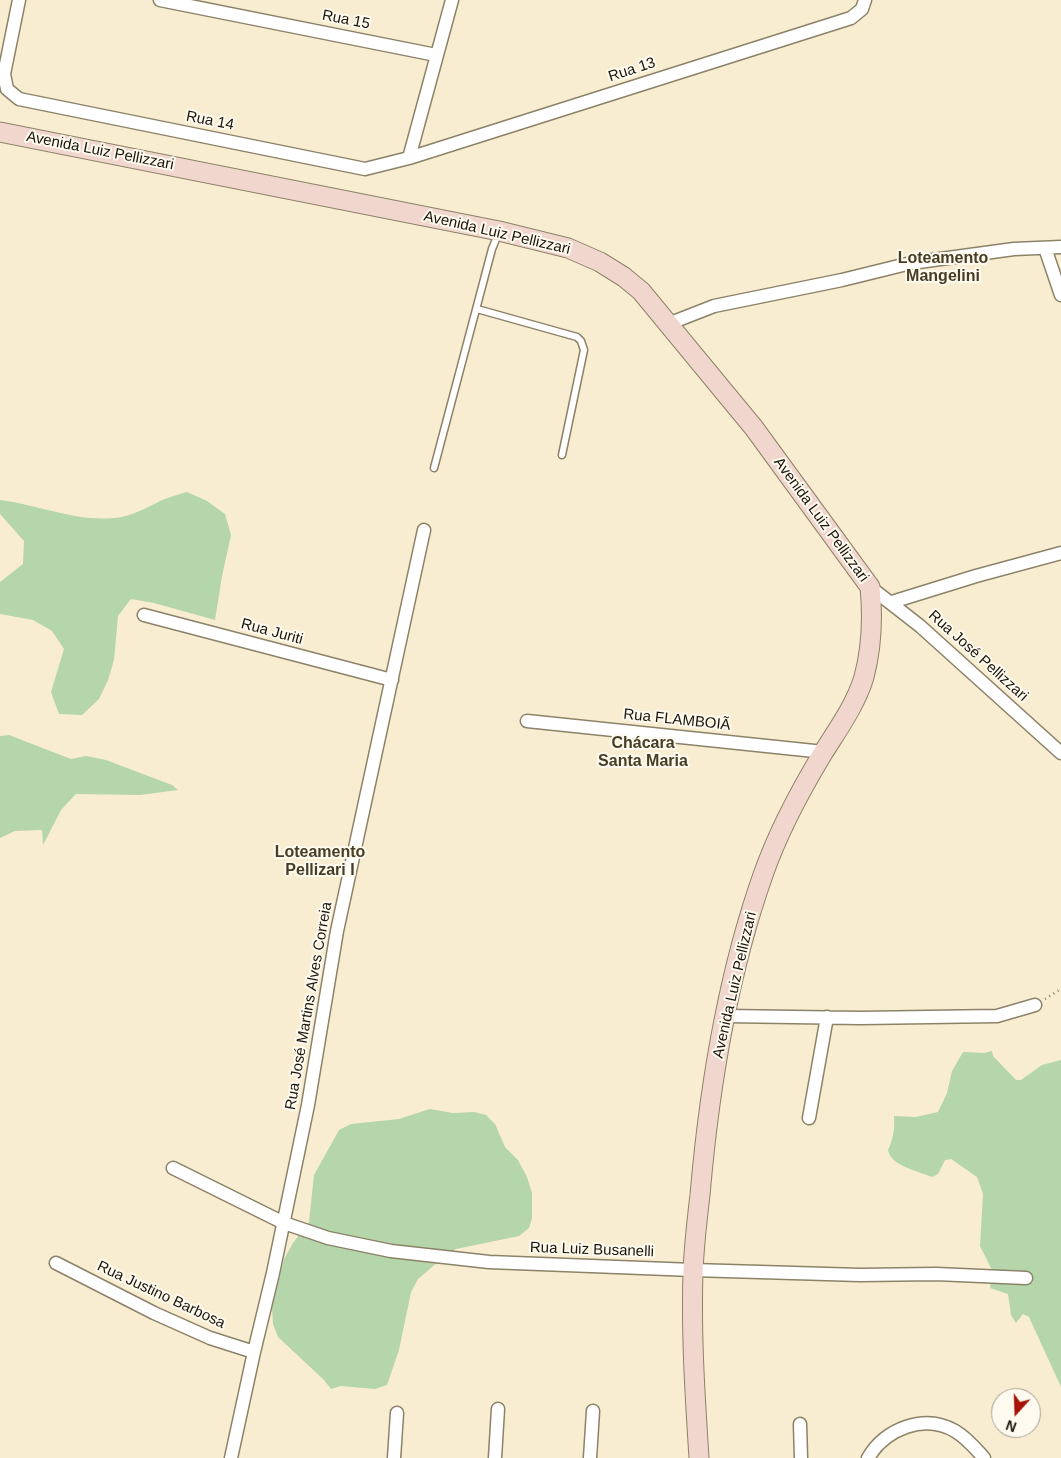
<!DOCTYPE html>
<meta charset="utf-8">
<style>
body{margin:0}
#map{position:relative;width:1061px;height:1458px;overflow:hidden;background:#f8edd0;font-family:Arial,sans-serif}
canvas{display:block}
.north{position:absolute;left:991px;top:1388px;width:50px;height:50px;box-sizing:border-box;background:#fffaef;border:1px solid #a39e94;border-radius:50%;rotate:200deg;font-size:14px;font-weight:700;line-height:20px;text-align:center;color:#19150b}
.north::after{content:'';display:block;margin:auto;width:18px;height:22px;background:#a61206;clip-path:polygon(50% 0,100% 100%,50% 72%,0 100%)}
</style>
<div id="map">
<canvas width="1061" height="1458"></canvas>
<div class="north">N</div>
</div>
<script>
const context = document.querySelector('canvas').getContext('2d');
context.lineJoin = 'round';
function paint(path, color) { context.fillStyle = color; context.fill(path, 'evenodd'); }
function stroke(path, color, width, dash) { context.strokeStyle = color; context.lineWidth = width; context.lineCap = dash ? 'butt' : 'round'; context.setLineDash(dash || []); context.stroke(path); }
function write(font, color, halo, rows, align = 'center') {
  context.font = font + ' Arial,sans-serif'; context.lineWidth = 4; context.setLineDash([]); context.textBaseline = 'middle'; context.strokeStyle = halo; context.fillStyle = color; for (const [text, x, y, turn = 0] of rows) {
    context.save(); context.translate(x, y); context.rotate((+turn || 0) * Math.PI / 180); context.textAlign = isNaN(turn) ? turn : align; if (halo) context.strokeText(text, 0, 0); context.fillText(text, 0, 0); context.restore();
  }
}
const green = new Path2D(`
 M187,492L207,501L225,514L231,535L222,576L215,620L154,603L131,599L118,616L114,660L108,680L99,699L82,715L59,714L51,692L64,649L52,631L33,620L0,614V582L23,564L24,541L0,514V500C41,505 79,524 122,517C137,514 151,505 165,499C172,496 180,494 187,492Z
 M9,735L71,759L86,756L106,760L172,785L178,790L140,795L76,794L61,810L43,845L42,830L15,831L0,838V736Z
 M992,1051L993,1056L1016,1080H1021L1042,1065L1061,1060V1387L1029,1317L1023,1314L1016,1323L1011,1315L1008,1294L990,1288L992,1270L980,1246L983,1194L977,1177L951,1159L945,1160L938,1174L932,1177C918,1171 891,1166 888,1150C893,1139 895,1129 894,1116L916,1117L938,1112L947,1093L952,1071L963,1052L984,1053Z
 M430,1109L453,1113L474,1112L486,1115L495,1124L505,1147L518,1160L527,1177L532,1193V1218L529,1228L519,1236L456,1249L445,1256L418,1279L411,1292L399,1350L387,1385L375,1389L341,1386L331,1389L324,1380L278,1337L273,1324L272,1308L284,1259L293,1243L309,1222L314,1175L339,1130L351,1124L399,1119Z`);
const path = new Path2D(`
 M1045,999L1061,989`);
const service = new Path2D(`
 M477,309L577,337L581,341L584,350L562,455
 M434,468L492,249L499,232`);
const minor = new Path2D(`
 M19,0L4,74L7,89L19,99L365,169L409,158L851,18L862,9L865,0
 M160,0L436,55
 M409,158L452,0
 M1045,248L1061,295
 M668,324L714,306L842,280L911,263L1014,249L1061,247
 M870,587L920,626L1061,753
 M892,602L976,576L1061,553
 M144,615L392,680
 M527,721L824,752
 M726,1016L861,1018L997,1016L1035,1005
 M809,1118L827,1017
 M173,1168L284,1223L328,1238L391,1251L489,1262L693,1270L860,1275L936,1274L1026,1278
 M56,1263L154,1313L210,1338L254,1352
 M800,1424L801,1458
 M231,1458L254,1352L273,1273L308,1105L337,931L424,530
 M394,1458L397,1413
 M495,1458L498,1409
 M590,1458L593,1411
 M868,1458C885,1429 924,1413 955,1431C967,1438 975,1448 984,1458`);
const secondary = new Path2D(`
 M0,132L499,231L568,248L600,262L624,277L641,291L754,428L870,587C873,618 872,647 864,677C856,704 838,729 823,753C800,791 778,832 763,875C728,974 709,1090 700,1195C697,1220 694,1246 693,1272C691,1334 695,1396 699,1458`);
const streetNames = [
 ["Rua 15",346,20,11],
 ["Rua 13",632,70,-18],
 ["Rua 14",210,121,11],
 ["Avenida Luiz Pellizzari",100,151,11],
 ["Avenida Luiz Pellizzari",497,233,13],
 ["Avenida Luiz Pellizzari",821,520,54],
 ["Rua Juriti",272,632,15],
 ["Rua José Pellizzari",978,656,42],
 ["Rua FLAMBOIÃ",677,720,6],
 ["Avenida Luiz Pellizzari",735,985,-77],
 ["Rua José Martins Alves Correia",309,1006,-80],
 ["Rua Luiz Busanelli",592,1250,2],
 ["Rua Justino Barbosa",161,1295,25]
];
const neighbourhoodNames = [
 ["Loteamento",943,259],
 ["Mangelini",943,277],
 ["Chácara",643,744],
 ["Santa Maria",643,762],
 ["Loteamento",320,853],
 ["Pellizari I",320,871]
];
paint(green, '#b5d5aa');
stroke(service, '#8c8268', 9);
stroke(minor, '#8c8268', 15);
stroke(secondary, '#8c8268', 21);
stroke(path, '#867f6b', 2.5, [1, 4]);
stroke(service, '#fff', 6);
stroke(minor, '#fff', 12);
stroke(secondary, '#f1d6cd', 19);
write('15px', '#19150b', '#fffaef', streetNames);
write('bold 16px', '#463d25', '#fffaef', neighbourhoodNames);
</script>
